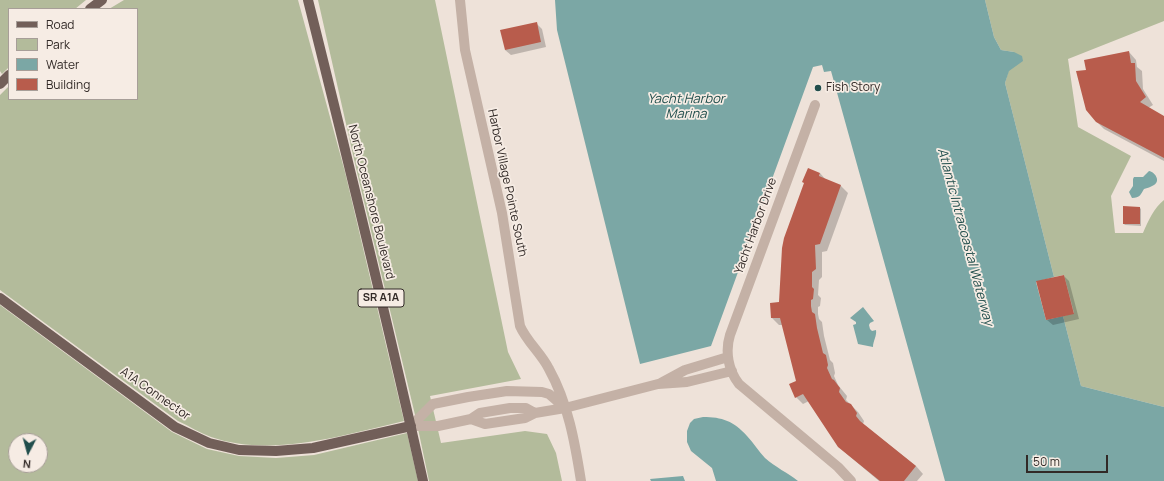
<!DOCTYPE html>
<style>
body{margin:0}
#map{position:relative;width:1164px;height:481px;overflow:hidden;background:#eee2d9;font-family:Manrope,sans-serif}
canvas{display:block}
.legend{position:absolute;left:8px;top:8px;width:130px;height:92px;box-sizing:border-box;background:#f6ece4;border:1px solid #a79e98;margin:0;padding:5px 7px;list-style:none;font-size:12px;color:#312926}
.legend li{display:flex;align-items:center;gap:8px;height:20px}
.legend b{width:20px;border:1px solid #a79e98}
.north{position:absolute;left:8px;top:433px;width:40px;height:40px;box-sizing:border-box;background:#f6ece4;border:1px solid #a79e98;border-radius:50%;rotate:186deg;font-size:11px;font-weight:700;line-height:16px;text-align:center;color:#312926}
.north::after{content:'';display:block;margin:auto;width:14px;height:18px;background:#214e4c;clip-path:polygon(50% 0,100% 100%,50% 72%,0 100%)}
.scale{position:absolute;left:1026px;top:455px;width:82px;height:18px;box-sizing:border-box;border:2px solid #312926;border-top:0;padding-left:5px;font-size:12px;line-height:14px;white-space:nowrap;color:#312926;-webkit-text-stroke:3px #f6ece4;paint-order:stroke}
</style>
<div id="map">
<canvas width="1164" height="481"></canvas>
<ul class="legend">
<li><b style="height:5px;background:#725f59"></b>Road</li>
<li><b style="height:11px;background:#b3bb9b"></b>Park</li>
<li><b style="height:11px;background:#7ba7a5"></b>Water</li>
<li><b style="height:11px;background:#b85c4c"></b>Building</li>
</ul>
<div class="north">N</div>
<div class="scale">50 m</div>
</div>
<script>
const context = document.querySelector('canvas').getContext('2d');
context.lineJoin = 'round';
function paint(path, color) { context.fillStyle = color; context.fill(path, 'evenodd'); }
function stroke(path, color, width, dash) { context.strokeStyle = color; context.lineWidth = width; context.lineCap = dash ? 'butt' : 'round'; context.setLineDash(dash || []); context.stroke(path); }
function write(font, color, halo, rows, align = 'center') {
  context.font = font + ' Manrope,sans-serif'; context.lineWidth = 3.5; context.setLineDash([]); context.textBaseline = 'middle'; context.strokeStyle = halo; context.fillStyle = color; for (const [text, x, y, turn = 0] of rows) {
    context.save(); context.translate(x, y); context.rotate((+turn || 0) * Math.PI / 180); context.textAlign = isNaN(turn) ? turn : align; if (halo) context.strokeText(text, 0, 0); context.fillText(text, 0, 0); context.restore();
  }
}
const green = new Path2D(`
 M0,0H86L75,9H9V67L2,74L0,71Z
 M124,0H298L345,172L404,421C344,435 272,458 211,437C200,433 189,426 178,421L0,290V95L9,86V99H137V9H109Z
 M318,0H435L508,352L521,379L430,396L441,443L525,431L547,434L556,453L562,481H429L416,419L356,168Z
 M985,0H1164V21L1068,59L1078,127L1131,156L1111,196L1115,233H1143C1148,221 1154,208 1164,200V407L1081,386L1063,316L1074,313L1064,275L1054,277L1005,83L1014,52L1001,50L994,37Z
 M0,305L172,432L207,449L239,456L276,458L314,455L407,433L418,481H0ZM16,441H40V465H16Z`);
const water = new Path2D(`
 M555,0H985L994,37L1001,50L1014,52L1022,56L1023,61L1009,71L1005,83L1054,277L1036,282L1046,320L1063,316L1081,386L1164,407V481H945L831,71L824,72L822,65L813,67L711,346L640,364L557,30Z
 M1149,171C1155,172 1161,181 1154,185C1151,187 1147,188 1144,189C1141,194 1140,198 1132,198L1129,192L1133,186V179L1134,177H1143Z
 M863,307L874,321L870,323L869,325L870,329L872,331L876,330C877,336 873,341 873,347L858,344L853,325L856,324V322L850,318Z
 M703,417C722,417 734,421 747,436C754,443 758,451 765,458C775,467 788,473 798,481H716L712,468L691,451L687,442V431L690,423L694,419Z
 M683,476L685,481H651L650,479Z`);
const shadow = new Path2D(`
 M536,23L542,29L546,47L511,55L505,50Z
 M1129,52L1136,60L1137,67L1142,71L1143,89L1153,105L1148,108L1164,117V161L1104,129L1097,122L1087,70Z
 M820,173L826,180L841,186L848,193L827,251L822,252V277L819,280L818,295L821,298L820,306L818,307V314L819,319L822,322L824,336L830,360L833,363L835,373L834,376L838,385L847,396L846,400L858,412L864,421L863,424L916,466L923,474L917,481H879L847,454L839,446L809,401L803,404L796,397L798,381L783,325H779L772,318L780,303Z
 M1140,208L1141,209V226L1125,225L1124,224Z
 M1064,276L1069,281L1079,319L1053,325L1047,320L1038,282Z`);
const building = new Path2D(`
 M537,22L541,42L505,50L500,30Z
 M1129,51L1131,63H1135L1136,81L1146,97L1140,102L1164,116V158L1096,122L1086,110L1076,71L1086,70L1084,60Z
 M808,168L820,173L819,176L841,185L820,244L815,245L816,269L812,272V287L814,289L813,299L811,300V306L812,312L815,314L817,328L823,353L826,355L828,365L827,368L832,379L834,380L840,388L839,392L846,402L851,404L857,413L856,416L860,421L916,466L904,481H880L838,447L803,394L795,398L789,384L796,381L780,318H771L770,303L779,302L782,248L784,238L804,183L802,182Z
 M1123,206L1140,207V224H1123Z
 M1064,275L1074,314L1046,320L1036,281Z`);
const minor = new Path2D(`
 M460,0L465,50L502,213L520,326C527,342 541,353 549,369C568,403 575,443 581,481
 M815,105L730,335C725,351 728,370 739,384L838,467L851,481
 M661,383L685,370L728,357
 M471,419L480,413L510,408H526L535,413
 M411,426H438L471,419L485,424L525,418L535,413L565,408L658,384L687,382L732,371
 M411,426L433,404L468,397L507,391L542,392L549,394L564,407`);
const major = new Path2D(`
 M308,0C348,160 387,320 423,481
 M90,9L102,0
 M0,84L9,75
 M0,298L175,427L209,443L239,450L276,451L313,448L411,426`);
const markers = [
 [818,88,4,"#214e4c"]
];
const shields = [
 [381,298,46]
];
const shieldNames = [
 ["SR A1A",381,298]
];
const poiNames = [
 ["Fish Story",826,88]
];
const streetNames = [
 ["Harbor Village Pointe South",507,183,78],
 ["North Oceanshore Boulevard",371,202,76],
 ["Yacht Harbor Drive",756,226,-70],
 ["A1A Connector",155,394,35]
];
const waterNames = [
 ["Yacht Harbor",686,99],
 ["Marina",686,114],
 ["Atlantic Intracoastal Waterway",965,237,75]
];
paint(green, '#b3bb9b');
paint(water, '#7ba7a5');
paint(shadow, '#0003');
paint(building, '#b85c4c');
stroke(minor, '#c4b1a6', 10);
stroke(major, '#725f59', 10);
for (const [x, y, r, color] of markers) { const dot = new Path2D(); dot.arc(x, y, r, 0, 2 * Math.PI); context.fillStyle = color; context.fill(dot); stroke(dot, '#f6ece4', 1.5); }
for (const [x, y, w] of shields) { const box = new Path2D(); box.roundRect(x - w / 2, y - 9, w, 18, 3); context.fillStyle = '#f6ece4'; context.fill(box); stroke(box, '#312926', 1); }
write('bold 11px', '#312926', null, shieldNames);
write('12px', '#312926', '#f6ece4', poiNames, 'left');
write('12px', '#312926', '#f6ece4', streetNames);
write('italic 13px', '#214e4c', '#f6ece4', waterNames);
</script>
